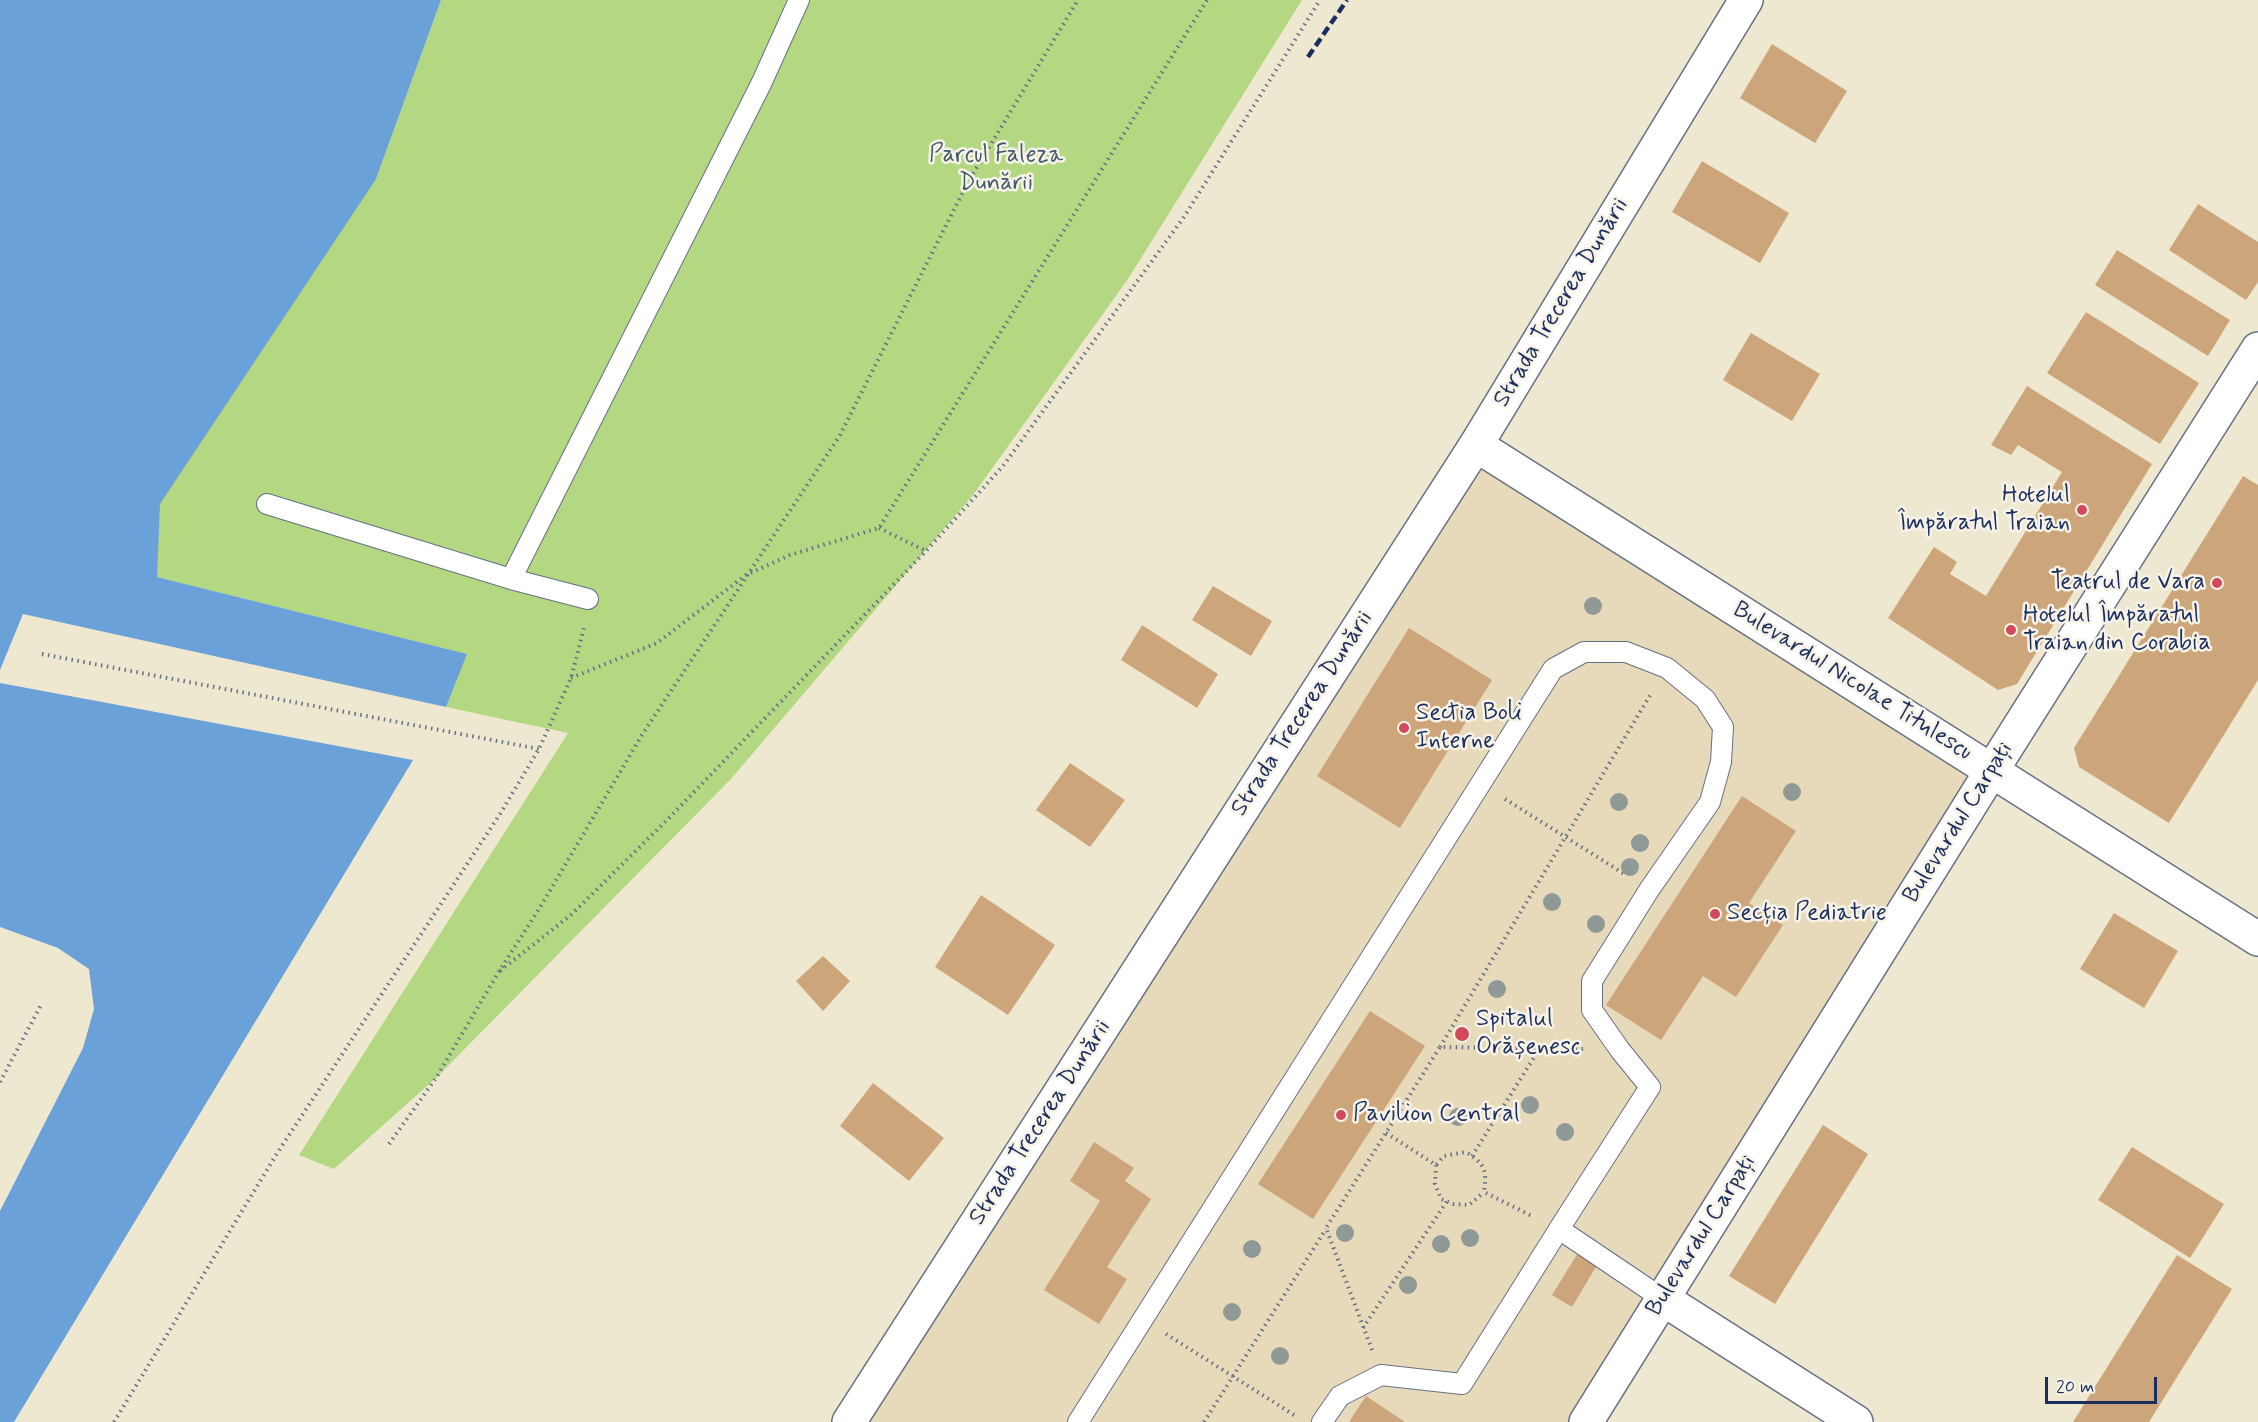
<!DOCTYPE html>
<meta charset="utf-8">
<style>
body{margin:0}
#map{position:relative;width:2258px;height:1422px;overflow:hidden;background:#eee8d0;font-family:Mynerve,sans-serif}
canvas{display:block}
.scale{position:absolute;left:2045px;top:1377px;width:112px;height:27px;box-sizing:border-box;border:3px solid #1b2f5e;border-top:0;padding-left:8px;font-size:18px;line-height:21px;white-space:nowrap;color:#1b2f5e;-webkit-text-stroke:4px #f7f3e8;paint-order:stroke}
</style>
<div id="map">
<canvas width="2258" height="1422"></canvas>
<div class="scale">20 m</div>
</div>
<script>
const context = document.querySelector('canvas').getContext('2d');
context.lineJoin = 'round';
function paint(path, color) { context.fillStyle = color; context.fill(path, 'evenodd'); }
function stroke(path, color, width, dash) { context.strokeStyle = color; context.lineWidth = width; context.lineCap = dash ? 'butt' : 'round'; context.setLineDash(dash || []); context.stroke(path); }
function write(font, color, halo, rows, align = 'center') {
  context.font = font + ' Mynerve,sans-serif'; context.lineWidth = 5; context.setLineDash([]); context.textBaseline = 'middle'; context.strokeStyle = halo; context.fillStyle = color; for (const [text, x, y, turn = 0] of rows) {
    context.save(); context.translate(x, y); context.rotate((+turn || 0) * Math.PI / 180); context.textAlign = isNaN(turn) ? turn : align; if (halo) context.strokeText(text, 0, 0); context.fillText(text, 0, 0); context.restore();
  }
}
const built = new Path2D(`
 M1476,445L1992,770L1586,1422H849Z`);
const green = new Path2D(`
 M441,0H1302L1128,279L973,495L730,780L436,1078L334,1169L299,1155L568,733L446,707L466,654L157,577L149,488L376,179Z`);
const water = new Path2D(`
 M0,0H441L376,179L160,504L157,577L467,654L446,707L23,614L0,670Z
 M0,683L413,760L14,1422H0V1211L83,1048L94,1009L89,969L58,948L0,927Z`);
const building = new Path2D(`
 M1772,44L1847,91L1815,143L1740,98Z
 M1702,161L1789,213L1760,263L1672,212Z
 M2198,204L2258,242V282L2246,300L2169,250Z
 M2117,250L2230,320L2208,356L2095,285Z
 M2086,312L2199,383L2160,444L2047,373Z
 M1751,333L1820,374L1792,421L1723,380Z
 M2027,386L2152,464L2017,684L1998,690L1888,618L1934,547L1957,562L1950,574L1986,596L2062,472L2018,445L2011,455L1991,445Z
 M2243,476L2258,485V680L2169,823L2079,767L2074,748Z
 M1213,586L1272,621L1251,656L1192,620Z
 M1142,625L1218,674L1197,708L1121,660Z
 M1409,628L1492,680L1400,828L1317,776Z
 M1070,763L1125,800L1090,847L1036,810Z
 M1742,796L1796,831L1749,903L1783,925L1736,997L1703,976L1661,1040L1606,1005Z
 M981,895L1055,945L1008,1015L935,967Z
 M2114,913L2178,951L2144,1008L2080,969Z
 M823,956L850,981L823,1011L796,981Z
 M1370,1011L1425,1046L1313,1219L1258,1184Z
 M873,1083L944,1138L909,1181L840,1126Z
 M1823,1125L1868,1154L1775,1304L1729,1276Z
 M1094,1142L1134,1168L1125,1181L1151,1199L1107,1267L1127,1279L1099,1324L1044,1290L1100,1201L1070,1181Z
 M2132,1147L2224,1204L2190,1258L2098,1200Z
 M1581,1248L1600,1260L1572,1307L1552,1295Z
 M2177,1255L2232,1289L2149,1422H2073Z
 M1366,1396L1405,1422H1349Z`);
const path = new Path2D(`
 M879,528L926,551
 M42,654L539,749
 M571,678L657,643L746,575L790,555L879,528L1207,0
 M1505,799L1626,875
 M500,971L572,914L669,818L926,551L1003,466L1184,217L1320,0
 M1440,1047L1652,692
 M0,1082L41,1005
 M1386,1133L1436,1165L1444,1156L1466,1152C1485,1164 1487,1170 1484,1192L1534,1217
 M389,1144L436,1078L498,973L539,909L642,735L840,435L968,182L1078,0
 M1472,1156L1540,1048
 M1436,1165L1435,1184L1441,1199L1453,1204L1469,1205L1484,1192
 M1363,1328L1447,1201
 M1166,1334L1294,1415
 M1372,1350L1326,1228L1440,1047L1583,1049
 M114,1422L276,1155L500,814L539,749L571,678L584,628
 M1204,1422L1326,1229`);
const service = new Path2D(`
 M267,504L511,579L588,599
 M511,579L761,84L799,0
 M1078,1422L1553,669L1584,652H1626L1667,668L1705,699L1723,727L1721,762L1710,802L1649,890L1592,981V1010L1620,1050L1650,1087L1559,1229L1663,1299
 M1322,1422L1340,1396L1381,1375L1462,1384L1559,1229`);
const minor = new Path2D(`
 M1663,1299L1856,1422
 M849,1422L1476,445L1746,0`);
const tertiary = new Path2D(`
 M1476,445L2258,939`);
const primary = new Path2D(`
 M1586,1422L1992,770L2258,349`);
const rail = new Path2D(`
 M1308,57L1347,0`);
const trees = [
 [1593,606],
 [1792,792],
 [1619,802],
 [1640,843],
 [1630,867],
 [1552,902],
 [1596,924],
 [1497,989],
 [1530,1105],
 [1458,1117],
 [1565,1132],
 [1345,1233],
 [1470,1238],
 [1441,1244],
 [1252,1249],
 [1408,1285],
 [1232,1312],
 [1280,1356]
];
const markers = [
 [2082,510,6,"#d1495b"],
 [2217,583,6,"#d1495b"],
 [2011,630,6,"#d1495b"],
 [1404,728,6,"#d1495b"],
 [1715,914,6,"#d1495b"],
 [1462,1034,8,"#d1495b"],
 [1341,1115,6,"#d1495b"]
];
const parkNames = [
 ["Parcul Faleza",996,156],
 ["Dunării",996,184]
];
const streetNames = [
 ["Strada Trecerea Dunării",1562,303,-59],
 ["Bulevardul Nicolae Titulescu",1852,682,32],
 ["Strada Trecerea Dunării",1303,714,-57],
 ["Bulevardul Carpați",1959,823,-58],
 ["Strada Trecerea Dunării",1041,1123,-57],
 ["Bulevardul Carpați",1702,1236,-58]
];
const poiNames = [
 ["Hotelul",2070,496,"right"],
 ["Împăratul Traian",2070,524,"right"],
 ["Teatrul de Vara",2205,583,"right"],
 ["Hotelul Împăratul",2023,616],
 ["Traian din Corabia",2023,644],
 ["Sectia Boli",1416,714],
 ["Interne",1416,742],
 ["Secția Pediatrie",1727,914],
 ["Spitalul",1476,1020],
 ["Orășenesc",1476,1048],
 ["Pavilion Central",1353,1115]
];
paint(built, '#e7daba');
paint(green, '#b3d881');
paint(water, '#6aa1d8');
paint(building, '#cda57a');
stroke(service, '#657086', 22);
stroke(minor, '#657086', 36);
stroke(tertiary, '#657086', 36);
stroke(primary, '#657086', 36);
stroke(path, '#657086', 4, [1.5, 4.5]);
stroke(service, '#fff', 20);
stroke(minor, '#fff', 33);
stroke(tertiary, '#fff', 33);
stroke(primary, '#fff', 33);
stroke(rail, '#1b2f5e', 4.5, [9, 4.5]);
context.fillStyle = '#8f9996';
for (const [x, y] of trees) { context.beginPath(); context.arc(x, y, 9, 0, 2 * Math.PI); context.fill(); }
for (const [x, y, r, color] of markers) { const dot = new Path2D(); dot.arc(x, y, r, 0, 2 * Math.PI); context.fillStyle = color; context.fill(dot); stroke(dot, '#f7f3e8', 2); }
write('24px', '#415967', '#f7f3e8', parkNames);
write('24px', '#1b2f5e', '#f7f3e8', streetNames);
write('24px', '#1b2f5e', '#f7f3e8', poiNames, 'left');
</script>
